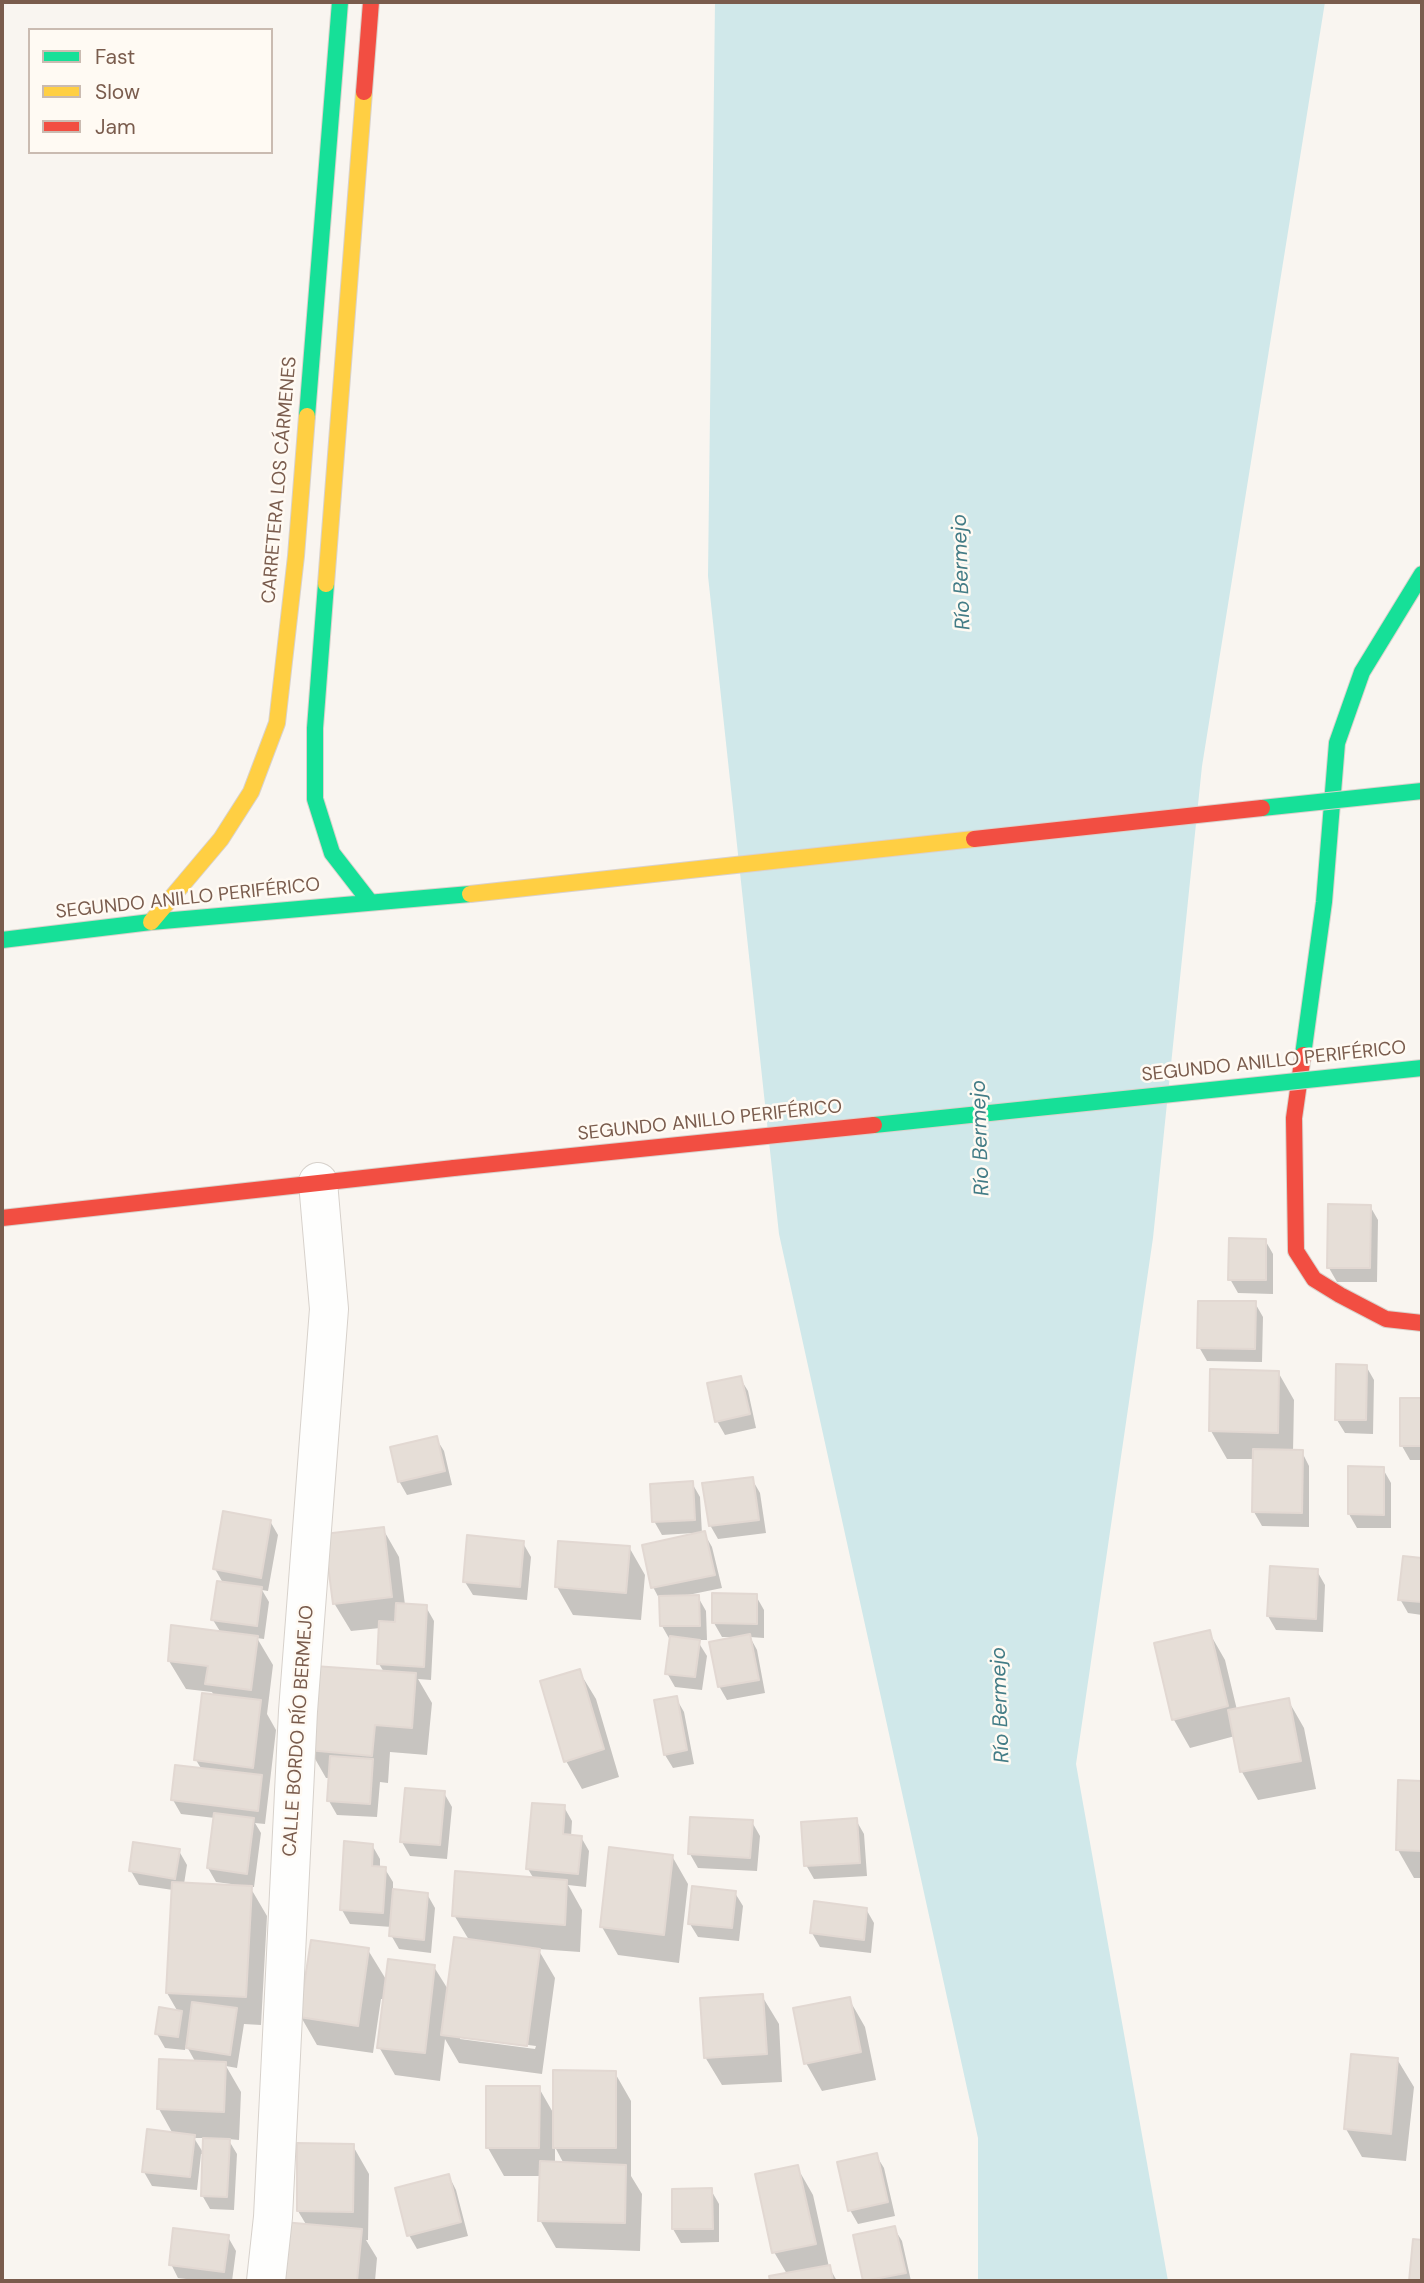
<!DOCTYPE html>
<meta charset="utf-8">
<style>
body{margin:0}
#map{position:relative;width:1424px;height:2283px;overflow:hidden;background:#f9f5f0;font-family:"DM Sans",sans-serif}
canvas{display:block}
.frame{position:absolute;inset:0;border:4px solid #7a5c4d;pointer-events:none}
.legend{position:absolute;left:28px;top:28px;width:245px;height:126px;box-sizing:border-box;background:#fffaf3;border:2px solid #cabbb1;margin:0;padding:9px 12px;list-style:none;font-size:21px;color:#7a5c4d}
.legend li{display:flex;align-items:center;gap:14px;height:35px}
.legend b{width:35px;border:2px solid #cabbb1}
</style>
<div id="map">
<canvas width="1424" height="2283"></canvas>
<div class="frame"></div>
<ul class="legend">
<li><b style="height:9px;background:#16e098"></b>Fast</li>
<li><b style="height:9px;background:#ffcf43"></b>Slow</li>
<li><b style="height:9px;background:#f24e42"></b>Jam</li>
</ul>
</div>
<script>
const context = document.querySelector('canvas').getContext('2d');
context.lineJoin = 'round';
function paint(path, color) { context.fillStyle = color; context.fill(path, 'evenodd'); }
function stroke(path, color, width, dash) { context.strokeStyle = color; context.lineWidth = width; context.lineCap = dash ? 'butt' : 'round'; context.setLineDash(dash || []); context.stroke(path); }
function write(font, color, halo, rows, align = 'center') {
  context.font = font + ' "DM Sans",sans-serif'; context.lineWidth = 5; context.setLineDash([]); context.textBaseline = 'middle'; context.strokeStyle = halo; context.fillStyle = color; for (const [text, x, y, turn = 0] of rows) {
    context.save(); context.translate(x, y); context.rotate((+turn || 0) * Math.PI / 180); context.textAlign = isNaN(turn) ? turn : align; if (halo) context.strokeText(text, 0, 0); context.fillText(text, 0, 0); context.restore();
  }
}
const water = new Path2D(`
 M715,2H1325L1202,766L1153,1238L1076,1764L1168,2281H978V2138L779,1234L708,576Z`);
const shadow = new Path2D(`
 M1370,1206L1378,1220L1377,1282H1337L1329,1268Z
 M1265,1240L1273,1254V1294L1238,1293L1230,1279Z
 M1255,1303L1263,1317L1262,1362L1207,1361L1199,1347Z
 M1366,1366L1374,1380L1373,1434L1345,1433L1337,1420Z
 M1278,1372L1294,1400L1293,1452H1302L1309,1466V1527L1262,1526L1254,1512L1255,1459H1227L1211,1431Z
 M740,1378L748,1391L756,1428L725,1435L717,1421Z
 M1401,1400H1422V1460H1410L1402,1446Z
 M436,1438L444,1451L452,1485L407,1495L399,1481Z
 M1383,1469L1391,1483V1528H1357L1349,1514Z
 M752,1479L760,1493L766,1533L718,1539L710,1525Z
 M692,1483L700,1497L702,1534L704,1533L712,1547L722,1588L688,1595L698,1597L706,1611L707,1640H697L707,1656L702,1690L675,1687L667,1673L670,1640L662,1626L661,1602L653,1587L694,1533L662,1535L654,1521Z
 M270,1521L278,1535L268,1591L262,1590L269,1602L264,1639L257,1638L273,1665L267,1714L276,1730L265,1824L255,1823L261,1833L254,1887H250L267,1916L261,2025L244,2024L237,2068L226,2066L241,2092L239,2140L228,2139L237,2154L234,2210L210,2209L202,2195L204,2138H194L204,2154H201L197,2190L152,2186L144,2172L173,2134L159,2109L196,2063L186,2045L185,2050L165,2048L157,2034L178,2012L167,1993L173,1890L139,1885L131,1871L179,1851L187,1865L184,1884L231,1887V1884L216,1882L208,1868L215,1818L181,1814L173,1800L202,1770L196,1760L214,1696L212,1692L186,1689L169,1661L221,1633L213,1620L223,1583L215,1569Z
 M383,1529L399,1557L405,1605L426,1607L434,1621L431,1680L418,1679L432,1703L427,1755L390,1752L388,1783L380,1782L377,1817L337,1815L329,1801L330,1778H326L310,1750L384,1672L379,1664L380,1628L351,1631L334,1603Z
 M523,1543L531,1557L527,1600L473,1595L465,1582Z
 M629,1547L645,1575L641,1620L573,1615L557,1587Z
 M1404,1558L1422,1560V1615L1408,1613L1400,1599Z
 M1317,1571L1325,1585L1323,1632L1276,1630L1268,1616Z
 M756,1596L764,1610V1638L750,1637L757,1650L765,1693L727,1700L719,1686L735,1637H722L714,1623Z
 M1209,1632L1225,1660L1237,1710L1288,1700L1304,1728L1316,1789L1258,1800L1242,1772L1235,1736L1190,1748L1174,1720L1156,1644Z
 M579,1671L596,1699L619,1777L582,1789L566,1761Z
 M676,1698L684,1712L694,1764L673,1768L665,1755Z
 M1400,1781L1422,1782V1878H1414L1398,1850Z
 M444,1793L452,1807L447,1859L410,1856L402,1842Z
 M564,1807L572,1821L571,1837H581L589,1851L586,1887L568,1885L582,1910L580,1952L538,1949L555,1978L542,2074L459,2063L445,2039L440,2081L395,2075L379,2047L385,1999H381L373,2053L317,2045L301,2017L368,1950L387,1981L434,1967L449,1991L469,1940L454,1915L534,1879L528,1869ZM460,2036L536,2046L535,2049L460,2039Z
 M856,1820L864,1834L867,1876L814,1879L806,1865Z
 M752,1822L760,1836L757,1871L698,1868L690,1854Z
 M372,1845L380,1859V1868L385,1869L393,1882V1891L427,1894L435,1908L431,1953L399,1949L391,1935L392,1927L350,1924L342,1910Z
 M672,1856L688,1884L679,1963L618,1955L602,1927Z
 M735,1893L743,1906L739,1941L698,1937L690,1924Z
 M866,1909L874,1923L871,1953L820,1947L812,1933Z
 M762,1996L779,2024L782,2082L722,2085L705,2057Z
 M849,1999L865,2027L876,2080L822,2091L806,2063Z
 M1397,2059L1414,2087L1406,2161L1362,2157L1346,2129Z
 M615,2073L631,2101V2176L642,2194L640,2251L556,2248L540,2220L541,2176H504L488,2148L539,2088L555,2116ZM555,2147L564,2164H555Z
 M299,2145L353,2146L369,2174L368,2240H366L377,2258L375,2281H280L307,2226L298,2211Z
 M876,2155L884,2168L895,2216L858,2224L850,2210Z
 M797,2167L813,2195L829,2267L837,2281H772L771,2277L787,2274L774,2252Z
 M449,2176L456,2190L468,2236L417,2249L409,2235Z
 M711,2190L719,2204V2242L681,2243L673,2229Z
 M894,2228L902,2241L911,2281H865L856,2236Z
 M228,2237L236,2251L232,2281H203L178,2278L171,2264Z`);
const building = new Path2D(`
 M1328,1204L1371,1205L1370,1268H1327Z
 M1229,1238L1266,1239V1280H1228Z
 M1198,1301H1256L1255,1349L1197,1348Z
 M1336,1364L1367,1365L1366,1420H1335Z
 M1210,1369L1279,1371L1278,1433L1209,1431Z
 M741,1376L750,1414L715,1422L707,1383Z
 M1400,1398H1422V1446H1400Z
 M437,1436L445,1471L398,1482L390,1447Z
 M1253,1449L1303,1450L1302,1513L1252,1512Z
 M1348,1466L1384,1467V1515L1348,1514Z
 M753,1477L759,1520L709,1526L702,1483Z
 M693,1481L695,1520L652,1522L650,1484Z
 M223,1511L271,1520L261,1578L213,1569Z
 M384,1527L392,1597L333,1604L324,1534Z
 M705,1531L715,1575L651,1588L642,1545Z
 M467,1535L524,1541L520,1587L463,1582Z
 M558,1541L630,1546L626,1593L555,1587Z
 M1403,1556L1422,1558V1602L1398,1600Z
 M1270,1566L1318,1569L1316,1619L1267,1616Z
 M217,1581L262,1587L257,1626L211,1620Z
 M712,1593L757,1594V1624L712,1623Z
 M699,1595L700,1626H660L659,1596Z
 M396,1603L427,1605L424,1667L377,1664L379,1621L395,1622Z
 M171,1625L258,1636L251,1690L205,1684L208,1666L168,1661Z
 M1210,1630L1228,1706L1172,1720L1154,1643Z
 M750,1634L759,1680L718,1687L709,1642Z
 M670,1636L700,1640L695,1677L665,1674Z
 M314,1666L416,1673L412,1728L375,1725L372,1756L308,1750Z
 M580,1669L604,1749L564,1762L540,1681Z
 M202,1693L261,1700L253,1768L194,1760Z
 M677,1696L687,1750L664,1755L654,1700Z
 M1289,1698L1301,1761L1240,1772L1228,1710Z
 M330,1756L373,1759L370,1804L327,1801Z
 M175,1765L262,1775L258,1811L171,1800Z
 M1398,1780L1422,1781V1851L1396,1850Z
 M405,1788L445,1791L440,1845L400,1842Z
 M532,1803L565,1805L563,1834L582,1836L578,1874L526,1869Z
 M214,1813L254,1818L247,1874L207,1868Z
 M690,1817L753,1820L750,1858L688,1854Z
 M857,1818L860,1863L804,1866L801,1822Z
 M344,1841L373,1844L372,1866L386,1867L383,1913L340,1910Z
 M133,1842L180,1849L175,1879L129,1871Z
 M609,1847L673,1855L664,1935L600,1927Z
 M455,1871L567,1880L565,1925L452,1916Z
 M172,1882L252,1886L246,1997L166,1993Z
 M692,1886L736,1891L732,1928L688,1924Z
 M393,1889L428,1893L424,1940L389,1936Z
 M814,1901L867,1908L864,1940L810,1933Z
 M454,1937L540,1949L527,2046L441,2035Z
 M311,1940L369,1948L358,2026L299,2017Z
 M388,1959L435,1965L425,2053L377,2048Z
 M763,1994L767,2054L704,2058L700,1998Z
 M850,1997L861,2052L804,2064L793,2008Z
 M192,2002L237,2008L230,2055L186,2048Z
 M159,2007L182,2011L178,2037L155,2034Z
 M1351,2054L1398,2058L1391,2134L1344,2129Z
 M159,2059L226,2062L224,2112L157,2109Z
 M553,2070L616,2071V2148H553Z
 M486,2086H540L539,2148H486Z
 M147,2129L195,2135L190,2177L142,2172Z
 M203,2138L230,2139L227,2197L201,2196Z
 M297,2143L354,2144L353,2212L297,2211Z
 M877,2153L888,2202L848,2211L837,2162Z
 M540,2161L626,2165L625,2223L538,2221Z
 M798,2165L816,2244L772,2253L755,2174Z
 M449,2174L461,2222L407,2236L395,2188Z
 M712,2188L713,2229H672V2189Z
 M283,2222L362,2229L357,2281H278Z
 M895,2226L906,2273L863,2281L853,2235Z
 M173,2228L229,2235L224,2272L169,2265Z
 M1413,2239L1422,2240V2281H1409Z
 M830,2265L833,2281H770L769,2276Z`);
const street = new Path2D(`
 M266,2281L273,2217L298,1711L329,1309L318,1182`);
const fast = new Path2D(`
 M307,416L340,2
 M326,584L315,728V799L332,853L370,902
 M2,940L151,922L470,894
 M1303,1055L1324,902L1337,743L1362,672L1422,574`);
const slow = new Path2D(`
 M326,584L364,92
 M151,922L221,839L251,792L277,723L296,556L307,416`);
const jam = new Path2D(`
 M364,92L371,2
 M1303,1055L1294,1118L1296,1251L1314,1279L1340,1295L1386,1319L1422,1323
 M2,1218L454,1168`);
const fastBridge = new Path2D(`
 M1262,808L1422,791
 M874,1125L1422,1068`);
const slowBridge = new Path2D(`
 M470,894L974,839`);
const jamBridge = new Path2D(`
 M974,839L1262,808
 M454,1168L874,1125`);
const streetNames = [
 ["CARRETERA LOS CÁRMENES",280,480,-85],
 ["SEGUNDO ANILLO PERIFÉRICO",188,899,-6],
 ["SEGUNDO ANILLO PERIFÉRICO",1274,1062,-6],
 ["SEGUNDO ANILLO PERIFÉRICO",710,1121,-6],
 ["CALLE BORDO RÍO BERMEJO",299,1731,-86]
];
const waterNames = [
 ["Río Bermejo",962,572,-92],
 ["Río Bermejo",981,1138,-92],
 ["Río Bermejo",1001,1705,-92]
];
paint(water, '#d0e8ea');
paint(shadow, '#0003');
paint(building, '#e6ded7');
stroke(building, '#e2d8d2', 2);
stroke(street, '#d7d1cb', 40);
stroke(fast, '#d9d2cb', 18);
stroke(slow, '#d9d2cb', 18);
stroke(jam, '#d9d2cb', 18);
stroke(street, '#fefefd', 38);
stroke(fast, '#16e098', 16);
stroke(slow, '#ffcf43', 16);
stroke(jam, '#f24e42', 16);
stroke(fastBridge, '#dad1cc', 18, []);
stroke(slowBridge, '#dad1cc', 18, []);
stroke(jamBridge, '#dad1cc', 18, []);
stroke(fastBridge, '#16e098', 16);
stroke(slowBridge, '#ffcf43', 16);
stroke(jamBridge, '#f24e42', 16);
write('19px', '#7a5c4d', '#fffaf3', streetNames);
write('italic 21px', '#437c86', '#fffaf3', waterNames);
</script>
